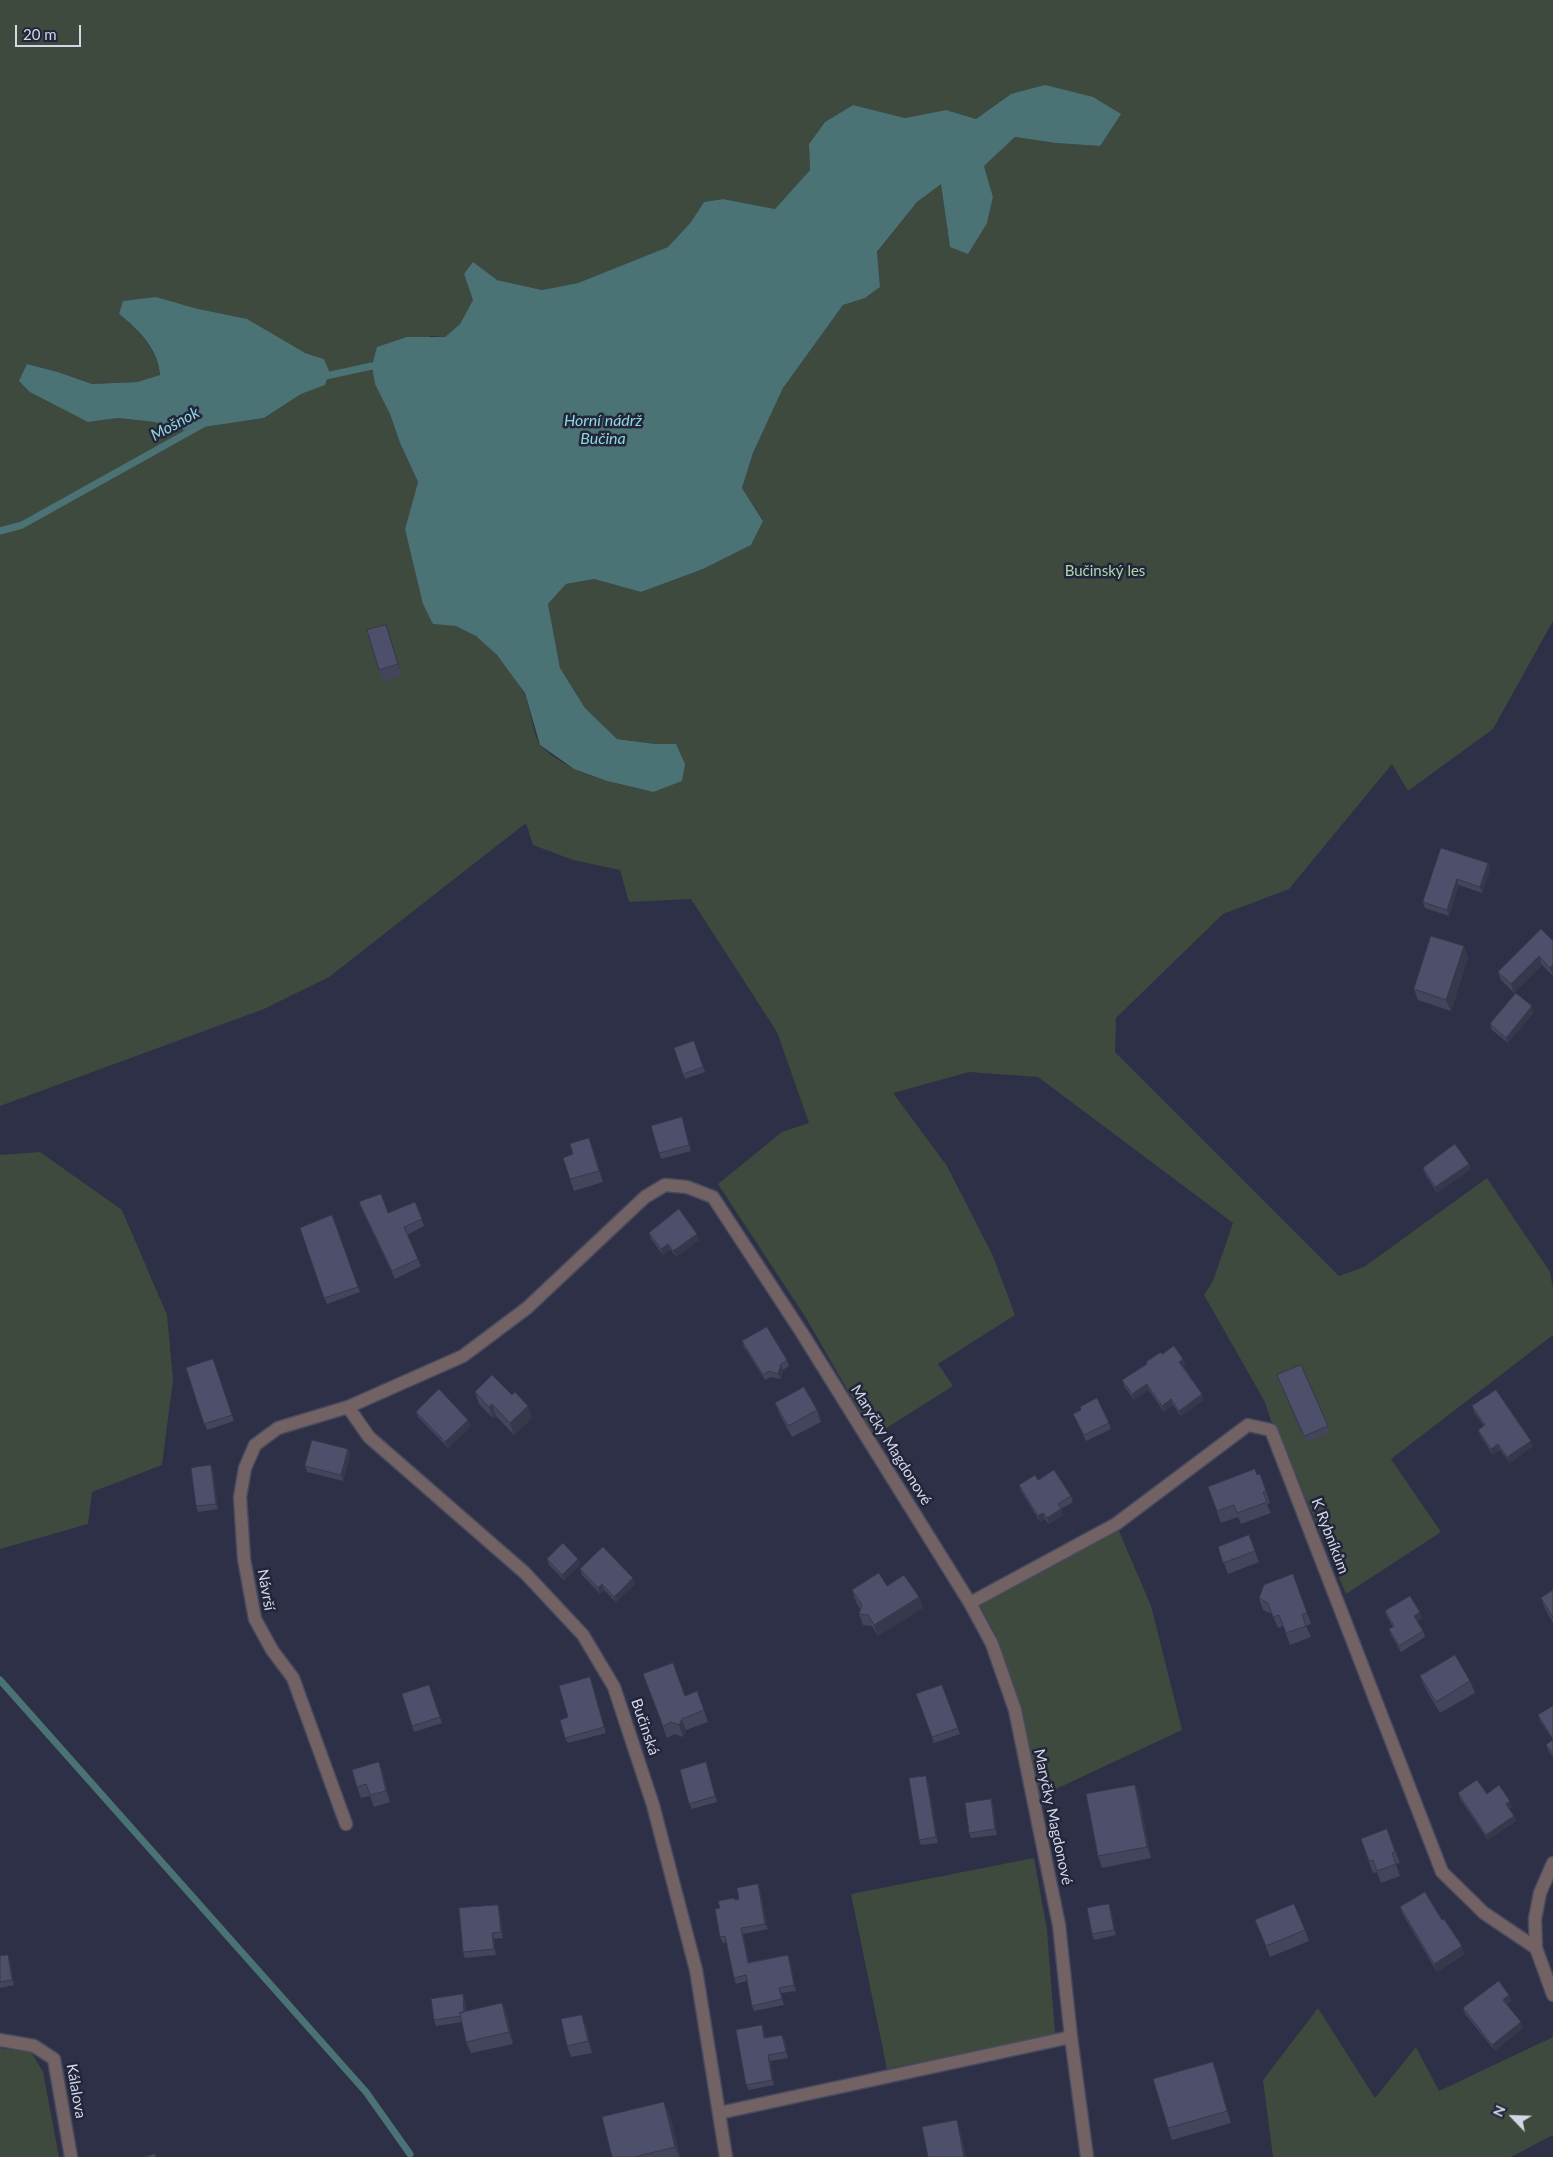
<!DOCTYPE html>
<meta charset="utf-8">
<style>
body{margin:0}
#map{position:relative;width:1553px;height:2157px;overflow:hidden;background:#2d3046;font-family:Lato,sans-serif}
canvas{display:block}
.north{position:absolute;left:1488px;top:2092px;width:50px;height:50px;-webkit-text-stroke:4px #23263b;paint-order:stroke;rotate:294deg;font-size:14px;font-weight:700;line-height:20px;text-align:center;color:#d4d7e5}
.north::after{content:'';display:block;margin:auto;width:18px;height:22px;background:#d4d7e5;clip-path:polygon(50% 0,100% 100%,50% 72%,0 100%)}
.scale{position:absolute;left:15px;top:25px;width:66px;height:22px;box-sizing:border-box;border:2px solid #d4d7e5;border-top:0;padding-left:6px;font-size:15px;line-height:18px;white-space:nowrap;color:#d4d7e5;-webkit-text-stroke:4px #23263b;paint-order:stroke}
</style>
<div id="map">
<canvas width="1553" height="2157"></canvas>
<div class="north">N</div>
<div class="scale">20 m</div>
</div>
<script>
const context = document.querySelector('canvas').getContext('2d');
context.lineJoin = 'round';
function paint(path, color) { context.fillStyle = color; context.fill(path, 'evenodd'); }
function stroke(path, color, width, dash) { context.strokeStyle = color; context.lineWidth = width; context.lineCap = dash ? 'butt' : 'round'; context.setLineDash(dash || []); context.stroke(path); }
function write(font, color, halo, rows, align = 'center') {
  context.font = font + ' Lato,sans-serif'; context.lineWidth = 5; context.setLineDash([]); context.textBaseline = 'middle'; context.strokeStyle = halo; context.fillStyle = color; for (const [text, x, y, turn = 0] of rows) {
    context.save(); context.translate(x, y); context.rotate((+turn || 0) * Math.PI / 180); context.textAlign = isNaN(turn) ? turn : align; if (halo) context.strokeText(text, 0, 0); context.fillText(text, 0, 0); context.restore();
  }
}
const green = new Path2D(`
 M0,0H1553V621L1493,729L1408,791L1392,764L1289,889L1223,914L1116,1018L1115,1052L1339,1276L1364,1267L1487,1178L1550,1272L1553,1289V1335L1391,1459L1441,1532L1346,1594L1276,1427L1271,1421L1265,1402L1204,1295L1213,1281L1233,1223L1038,1077L969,1072L893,1093L947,1166L993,1256L1015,1315L938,1364L953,1386L874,1436L806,1318L718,1184L782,1132L809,1123L777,1032L691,899L629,902L620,870L573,860L533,845L526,823L329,977L264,1009L0,1106ZM1011,94L1100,146L1056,143L1015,137L984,166L993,197L987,223L950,247L941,183L917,202L877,253L880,287L865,298L843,305L783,388L753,453L742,488L763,520L751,545L703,569L641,592L594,579L566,584L548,604L560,668L585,708L617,739L655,744H676L653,792C614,783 571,775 541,746C534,739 530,706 525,695C516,672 480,632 456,626C449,624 440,625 433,624L405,529L418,482L400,443L390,414L430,336L445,337L460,324L473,300L464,274L497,280L542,290L578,283L668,247L691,222L704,202L723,199L775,209L810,170L809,144L825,122L853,105L905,118L946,110L976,119ZM156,297L198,309L305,353L324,359V385L301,394L264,418L184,430L154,422L118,418L88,422L28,364L58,372L92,384L137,382L160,375C157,348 139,331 119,314Z
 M40,1152L122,1210L167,1315L173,1380L162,1465L92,1492L88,1524L0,1549V1155Z
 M1116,1524L1151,1606L1182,1730L1039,1797L1020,1705L996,1635L979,1604Z
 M1034,1858L1047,1930L1055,2034L887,2069L851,1894Z
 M1318,2008L1375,2098L1416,2047L1439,2091L1553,2037V2135L1511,2157H1273L1263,2080Z
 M0,2048L31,2052L43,2072L59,2157H0Z`);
const water = new Path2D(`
 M1045,85L1093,97L1121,114L1100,146L1056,143L1015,137L984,166L993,197L987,223L968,254L950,247L941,184L917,202L877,252L880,287L865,298L843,305L783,388L753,453L742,488L763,521L751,545L703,569L641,592L594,579L566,584L548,604L560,668L585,708L617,739L655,744H676L685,764L682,781L653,792L607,781L574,769L540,745L525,693L497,655L476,636L456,626L433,624L423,604L405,529L418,482L400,443L390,414L375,384L372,366L377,347L407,337H445L460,324L473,300L464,274L473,262L497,280L542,290L578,283L668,247L691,222L704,202L723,199L775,209L810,170L809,144L825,122L853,105L905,118L946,110L976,119L1011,94Z
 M156,297L198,309L247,319L305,353L324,359L329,371L325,385L301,394L264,418L184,430L154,422L118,418L88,422L30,392L19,381L27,364L58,372L92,384L137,382L160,375C158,349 139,330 119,314L123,301Z`);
const stream = new Path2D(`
 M321,377L372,366
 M0,531L22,525L205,423
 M0,1680L366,2092L410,2154`);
const minor = new Path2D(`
 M348,1407L369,1437L525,1573L583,1635L614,1687L653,1805L696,1970L726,2157
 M970,1603L1116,1524L1248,1425L1271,1430L1442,1872L1484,1913L1536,1948
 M346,1824L293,1678L272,1650L255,1619L244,1559L240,1497L245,1468L255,1445L278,1428L348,1407L463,1356L527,1308L645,1197L665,1185L687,1187L713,1197L802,1333L970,1603L992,1644L1015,1710L1059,1925L1071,2037L1087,2157
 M1553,1863L1540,1893L1535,1919L1536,1948L1553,1995
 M0,2040L34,2046L54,2059L71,2157
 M719,2113L1071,2037`);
const wall = new Path2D(`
 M390,636L402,675L384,681L379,670Z
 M1441,848L1488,863L1490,869L1482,893L1459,885L1449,916L1425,908L1423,902Z
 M1553,941V976L1542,965L1514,993L1501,980L1498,972Z
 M1464,946L1468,958L1451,1011L1418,1000L1414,989Z
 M1534,1012L1508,1043L1492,1030L1490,1024Z
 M694,1041L705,1072L685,1079L674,1048Z
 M682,1117L691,1151L661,1159L659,1153Z
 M593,1149L603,1182L574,1191L570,1179Z
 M1469,1164L1471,1169L1437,1193L1425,1174L1423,1168Z
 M359,1202L388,1213L415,1202L424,1226L407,1235L421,1266L395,1279L362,1210Z
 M332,1215L360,1292L327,1304L324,1298Z
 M649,1233L699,1240L676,1257L670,1249L663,1255L651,1239Z
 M742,1341L787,1360L789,1366L783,1370L781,1379L771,1377L765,1380L744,1347Z
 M213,1359L234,1421L207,1430L186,1368Z
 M1183,1359L1185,1365L1183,1366L1202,1394L1204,1400L1181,1416L1173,1405L1164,1412L1149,1390L1134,1400L1124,1386L1122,1380L1147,1364L1146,1362Z
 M1277,1375L1328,1426L1330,1432L1306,1442Z
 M475,1392L532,1418L514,1435L496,1416L493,1418L479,1404Z
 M775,1403L817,1410L821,1422L792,1437L780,1415Z
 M1472,1406L1531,1441L1533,1446L1510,1463L1500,1450L1493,1455L1480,1435L1478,1430L1484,1426L1474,1412Z
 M416,1412L468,1420L471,1426L448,1448L418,1417Z
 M1073,1414L1109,1423L1111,1429L1086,1441Z
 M348,1449L350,1455L343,1481L307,1472L305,1466Z
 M213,1470L218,1509L198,1512L196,1506Z
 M1257,1475L1266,1491L1270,1503L1267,1504L1271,1513L1241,1524L1238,1517L1221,1523L1208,1487Z
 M1038,1480L1071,1496L1073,1502L1061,1509L1063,1515L1049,1524L1045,1519L1040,1522L1021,1491L1019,1485Z
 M1249,1535L1259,1562L1228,1574L1218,1547Z
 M547,1559H578L580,1565L564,1580L549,1565Z
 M580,1569L633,1578L635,1584L616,1602L604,1590L600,1594L582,1575Z
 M1293,1574L1311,1624L1306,1626L1311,1637L1290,1645L1283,1626L1278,1628L1272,1614L1263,1610L1259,1598Z
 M887,1586L919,1597L923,1608L878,1636L872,1626L863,1625L859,1614L860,1609L856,1602L852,1590Z
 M1553,1590V1623L1545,1609L1541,1598Z
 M1385,1611L1420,1612L1422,1618L1417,1621L1423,1631L1425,1637L1401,1652L1391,1635L1389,1629L1393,1627L1387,1617Z
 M643,1674L685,1696L697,1691L708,1722L686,1730L683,1737L675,1734L667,1738Z
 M1420,1676L1470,1681L1475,1693L1440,1713L1425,1688Z
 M592,1683L606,1733L568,1743L565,1738L568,1717Z
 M429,1685L442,1723L414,1732L402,1694Z
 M942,1685L960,1734L934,1743L916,1694Z
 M1553,1706V1757L1548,1750L1546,1745L1553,1740L1540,1721L1538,1715Z
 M379,1762L383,1774L390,1802L374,1807L370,1796L361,1798L357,1787Z
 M706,1762L717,1802L692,1809L689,1804Z
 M928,1782L938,1843L921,1845L919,1840Z
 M1135,1785L1139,1796L1151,1858L1102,1868L1098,1856Z
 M1458,1793L1487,1794L1512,1807L1509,1809L1514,1816L1516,1821L1488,1840L1460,1799Z
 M991,1799L993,1805L997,1835L971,1838L969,1833Z
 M1387,1829L1400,1863L1396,1864L1400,1876L1381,1883L1377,1872L1373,1873L1361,1839Z
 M758,1884L760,1890L768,1929L743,1934L749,1962L788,1955L790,1961L796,1991L781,1993L784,2005L754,2011L752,2006L747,1981L736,1984L734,1978L727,1942L723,1943L720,1937V1908L735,1900L739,1899Z
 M498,1905L500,1910L503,1938L494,1939L496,1955L465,1958L463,1952Z
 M1400,1907L1442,1920L1465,1954L1437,1972L1403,1915Z
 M1111,1910L1116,1935L1094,1940L1092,1934Z
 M1255,1920L1305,1930L1309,1941L1270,1957Z
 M0,1956L10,1960L14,1985L0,1988Z
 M465,2000L466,2011L502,2003L507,2015L513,2044L471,2053L466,2042L462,2022L436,2026L434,2020Z
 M1512,2001L1507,2004L1523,2028L1495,2051L1465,2014L1463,2008Z
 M762,2025L765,2038L785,2040L788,2058L770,2061L774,2085L749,2090L746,2085Z
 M586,2026L592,2053L571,2057L567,2046Z
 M1213,2062L1217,2073L1231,2123L1172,2140L1168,2128Z
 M671,2119L680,2157H612Z`);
const shadedWall = new Path2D(`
 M386,625L390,636L402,675L398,664Z
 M1488,863L1490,869L1482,893L1480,887Z
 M1457,879L1459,885L1449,916L1447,910Z
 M1464,946L1468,958L1451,1011L1446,1000Z
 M1539,956L1542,965L1514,993L1511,984Z
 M1553,965V975L1550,968Z
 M1532,1006L1534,1012L1508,1043L1506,1038Z
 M589,1138L593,1149L603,1182L599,1171Z
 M1469,1164L1471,1169L1437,1193L1435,1187Z
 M697,1234L699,1240L676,1257L673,1251Z
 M668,1244L670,1249L663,1255L661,1249Z
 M1183,1359L1185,1365L1181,1367L1179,1362Z
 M781,1364L783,1370L781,1379L778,1374Z
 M1147,1384L1149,1390L1134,1400L1132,1394Z
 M1202,1394L1204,1400L1181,1416L1179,1411Z
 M1171,1399L1173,1405L1164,1412L1162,1406Z
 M492,1404L496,1416L493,1418L489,1407Z
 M528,1406L532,1418L514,1435L510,1423Z
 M468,1420L471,1426L448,1448L445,1442Z
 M1531,1441L1533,1446L1510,1463L1507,1457Z
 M1498,1444L1500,1450L1493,1455L1491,1449Z
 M348,1449L350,1455L343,1481L341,1475Z
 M211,1465L213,1470L218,1509L216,1504Z
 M1061,1509L1063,1515L1049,1524L1047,1518Z
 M1043,1513L1045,1519L1040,1522L1038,1516Z
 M578,1559L580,1565L564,1580L562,1575Z
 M633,1578L635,1584L616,1602L614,1597Z
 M602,1584L604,1590L600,1594L598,1588Z
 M919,1597L923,1608L878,1636L874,1625Z
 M1420,1612L1422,1618L1416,1622L1414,1616Z
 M682,1719L686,1730L683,1737L679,1725Z
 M379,1762L383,1774L390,1802L386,1791Z
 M926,1776L928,1782L938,1843L936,1837Z
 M1135,1785L1139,1796L1151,1858L1147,1847Z
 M991,1799L993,1805L997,1835L995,1829Z
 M1510,1801L1512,1807L1508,1810L1506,1804Z
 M1514,1816L1516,1821L1488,1840L1486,1835Z
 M758,1884L760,1890L768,1929L765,1924Z
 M1109,1904L1111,1910L1116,1935L1114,1930Z
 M498,1905L500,1910L503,1938L501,1932Z
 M741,1928L743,1934L750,1968L748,1963Z
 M492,1933L494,1939L496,1955L494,1949Z
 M1462,1946L1465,1954L1437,1972L1434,1964Z
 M8,1955L10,1960L14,1985L12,1980Z
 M788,1955L790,1961L796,1991L794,1985Z
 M463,1994L465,2000L466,2021L464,2015Z
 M1509,1995L1512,2001L1505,2005L1503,2000Z
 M502,2003L507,2015L513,2044L509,2032Z
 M582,2015L586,2026L592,2053L588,2041Z
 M1521,2022L1523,2028L1495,2051L1492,2045Z
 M782,2035L785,2040L788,2058L786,2052Z
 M768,2055L770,2061L774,2085L772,2080Z
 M1213,2062L1217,2073L1231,2123L1227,2111Z
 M664,2102L671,2119L680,2157H679L675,2147Z
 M957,2120L961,2132L966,2157H964Z`);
const building = new Path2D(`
 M386,625L398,664L379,670L367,630Z
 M1441,848L1488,863L1480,887L1457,879L1447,910L1423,902Z
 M1541,929L1553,941V965L1550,968L1539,956L1511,984L1498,972Z
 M1431,936L1464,946L1446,1000L1414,989Z
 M1516,993L1532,1006L1506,1038L1490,1024Z
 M694,1041L703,1067L683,1074L674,1048Z
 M682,1117L689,1145L659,1153L651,1126Z
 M589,1138L599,1171L570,1179L563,1158L573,1154L570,1144Z
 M1455,1144L1469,1164L1435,1187L1423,1168Z
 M381,1194L388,1213L415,1202L422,1219L404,1227L418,1259L392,1271L359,1202Z
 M679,1209L697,1234L673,1251L668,1244L661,1249L649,1233Z
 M332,1215L358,1287L324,1298L300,1228Z
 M767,1327L787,1360L781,1364L778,1374L769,1371L763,1375L742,1341Z
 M1174,1346L1183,1359L1179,1362L1202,1394L1179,1411L1171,1399L1162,1406L1147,1384L1132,1394L1122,1380L1147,1364L1146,1362L1161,1352L1162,1354Z
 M213,1359L232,1415L204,1424L186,1368Z
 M1301,1365L1328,1426L1304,1436L1277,1375Z
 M492,1375L512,1395L515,1392L528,1406L510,1423L492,1404L489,1407L475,1392Z
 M804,1387L817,1410L788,1426L775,1403Z
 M439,1389L468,1420L445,1442L416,1412Z
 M1496,1390L1531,1441L1507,1457L1498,1444L1491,1449L1478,1430L1485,1425L1472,1406Z
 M1097,1398L1109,1423L1084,1435L1073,1414L1081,1410L1080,1407Z
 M312,1440L348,1449L341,1475L305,1466Z
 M211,1465L216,1504L196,1506L191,1468Z
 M1255,1469L1257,1475L1260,1474L1266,1491L1263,1492L1267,1502L1237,1513L1234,1505L1217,1511L1208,1487Z
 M1054,1470L1071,1496L1058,1504L1061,1509L1047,1518L1043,1513L1038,1516L1019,1485L1035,1475L1038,1480Z
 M1249,1535L1255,1551L1223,1563L1218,1547Z
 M563,1543L578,1559L562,1575L547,1559Z
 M603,1547L633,1578L614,1597L602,1584L598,1588L580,1569Z
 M879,1573L887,1586L904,1575L919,1597L874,1625L868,1615L859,1614L862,1605L852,1590Z
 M1293,1574L1307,1613L1302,1614L1306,1626L1286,1633L1279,1615L1273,1617L1268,1603L1259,1598L1264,1585Z
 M1553,1590V1618L1541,1598Z
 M1410,1596L1420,1612L1414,1616L1423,1631L1399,1646L1389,1629L1394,1626L1385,1611Z
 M1455,1655L1470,1681L1436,1702L1420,1676Z
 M673,1663L685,1696L697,1691L704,1710L682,1719L679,1725L671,1722L663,1726L643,1674Z
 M590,1677L604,1727L565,1738L560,1720L568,1717L559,1686Z
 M429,1685L440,1717L412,1726L402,1694Z
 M942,1685L958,1728L932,1737L916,1694Z
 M1553,1706V1739L1538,1715Z
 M1553,1740V1754L1546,1745Z
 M379,1762L386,1791L370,1795L366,1784L357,1787L352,1770Z
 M706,1762L715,1796L689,1804L680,1770Z
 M926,1776L936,1837L919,1840L909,1778Z
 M1477,1780L1487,1794L1499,1785L1510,1801L1506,1804L1514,1816L1486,1835L1458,1793Z
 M1135,1785L1147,1847L1098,1856L1086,1794Z
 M991,1799L995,1829L969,1833L965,1803Z
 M1387,1829L1395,1852L1392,1853L1396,1864L1377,1871L1373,1860L1369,1861L1361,1839Z
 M758,1884L765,1924L741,1928L748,1963L788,1955L794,1985L779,1988L782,1999L752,2006L746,1975L734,1978L725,1936L720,1937L715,1909L720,1908L718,1901L734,1898L735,1900L739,1899L737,1888Z
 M1425,1892L1442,1920L1444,1919L1462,1946L1434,1964L1400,1907Z
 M1109,1904L1114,1930L1092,1934L1087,1908Z
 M1294,1904L1305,1930L1266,1946L1255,1920Z
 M498,1905L501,1932L492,1933L494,1949L463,1952L459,1908Z
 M8,1955L12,1980L0,1982V1956Z
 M1499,1981L1509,1995L1503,2000L1521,2022L1492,2045L1463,2008Z
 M463,1994L464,2012L460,2013L461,2016L434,2020L431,1999Z
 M502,2003L509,2032L466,2042L460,2013Z
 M582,2015L588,2041L567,2046L561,2019Z
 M762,2025L764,2038L782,2035L786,2052L768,2055L772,2080L746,2085L736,2030Z
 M1213,2062L1227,2111L1168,2128L1153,2079Z
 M664,2102L675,2147L634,2157H612L602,2117Z
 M957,2120L964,2157H928L922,2127Z
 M155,2154L156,2157H144Z`);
const parkNames = [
 ["Bučinský les",1105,571]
];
const streetNames = [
 ["Maryčky Magdonové",891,1445,58],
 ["K Rybníkům",1330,1536,69],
 ["Návrší",266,1590,80],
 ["Bučinská",645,1727,71],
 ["Maryčky Magdonové",1053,1817,78],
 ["Kálalova",76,2091,80]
];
const waterNames = [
 ["Horní nádrž",603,421],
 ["Bučina",603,439],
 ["Mošnok",175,424,-29]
];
paint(green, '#3e4a3d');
paint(water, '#4b7376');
stroke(stream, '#4b7376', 7);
stroke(minor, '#484b5f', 15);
stroke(minor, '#726263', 12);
paint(wall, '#43455c');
paint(shadedWall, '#37384b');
paint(building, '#4e506b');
stroke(building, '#37384b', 1);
write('15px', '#afd8ab', '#23263b', parkNames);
write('15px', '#d4d7e5', '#23263b', streetNames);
write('italic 16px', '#8dd8dd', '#23263b', waterNames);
</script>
